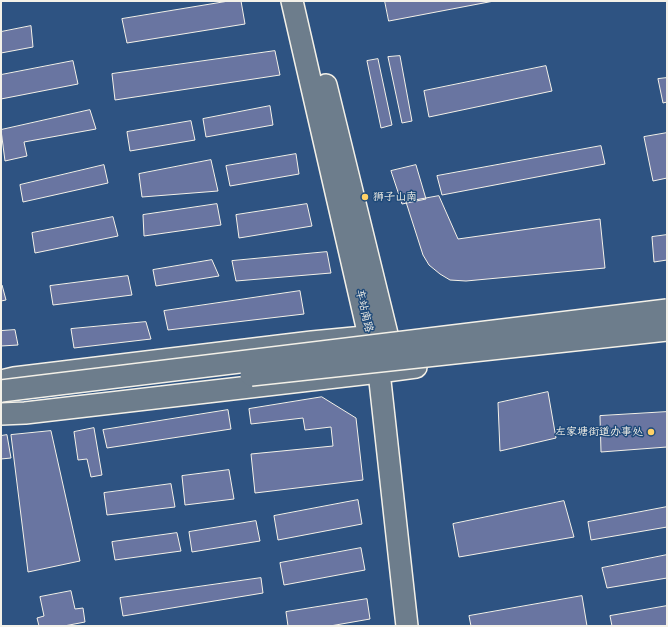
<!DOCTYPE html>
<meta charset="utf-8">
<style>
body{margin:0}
#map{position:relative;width:668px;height:627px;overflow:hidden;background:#2e5382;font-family:Pangolin,sans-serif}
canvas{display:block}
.frame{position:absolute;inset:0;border:2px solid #f4f1e8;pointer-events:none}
</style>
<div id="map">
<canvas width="668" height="627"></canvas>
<div class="frame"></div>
</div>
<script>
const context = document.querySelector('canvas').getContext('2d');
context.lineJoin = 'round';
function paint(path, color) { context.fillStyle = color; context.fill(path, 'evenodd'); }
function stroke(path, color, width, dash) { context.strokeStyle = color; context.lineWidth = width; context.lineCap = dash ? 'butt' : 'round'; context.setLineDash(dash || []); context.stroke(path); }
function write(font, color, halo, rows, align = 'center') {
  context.font = font + ' Pangolin,"LXGW WenKai TC",sans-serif'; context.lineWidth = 3; context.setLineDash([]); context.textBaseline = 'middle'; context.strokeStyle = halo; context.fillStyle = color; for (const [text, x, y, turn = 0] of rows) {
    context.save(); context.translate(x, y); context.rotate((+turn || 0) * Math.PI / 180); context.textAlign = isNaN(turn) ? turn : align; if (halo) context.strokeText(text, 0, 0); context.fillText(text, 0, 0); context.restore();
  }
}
const building = new Path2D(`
 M229,1H241L245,24L127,43L122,19Z
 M385,1H494L389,21Z
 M31,26L33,47L1,53V32Z
 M275,51L280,75L115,100L112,74Z
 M400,56L412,121L402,123L388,57Z
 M378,59L392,125L381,128L367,61Z
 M73,61L78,84L1,99V75Z
 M546,66L552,91L429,117L424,91Z
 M667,78V102L663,103L658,79Z
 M270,106L273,125L206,137L203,119Z
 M90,110L96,129L24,142L27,156L5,161L1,130Z
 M191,121L195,140L130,151L127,132Z
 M667,133V178L653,181L644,137Z
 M601,146L605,164L442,195L437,176Z
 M296,154L299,174L230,186L226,166Z
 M211,160L218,191L142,197L139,174Z
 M104,165L108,183L23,202L20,185Z
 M416,165L426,199L402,204L391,171Z
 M439,196L458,239L600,219L605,268L466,281L450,280L440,274L429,265L423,255L406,202Z
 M217,204L221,225L144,236L143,215Z
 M307,204L312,226L239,238L236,215Z
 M113,217L118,236L35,253L32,233Z
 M667,235V260L654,262L652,237Z
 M327,252L331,273L236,281L232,261Z
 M212,260L219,276L156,286L153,270Z
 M128,276L132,295L53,305L50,286Z
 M1,285H2L6,300L1,301Z
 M300,291L304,314L168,330L164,311Z
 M146,322L151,339L74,348L71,329Z
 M15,330L18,345L1,346V331Z
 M548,392L556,438L500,451L498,403Z
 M322,397L356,418L363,480L255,493L251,454L333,446L331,427L305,430L303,418L251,424L249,409Z
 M228,410L231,429L107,448L103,430Z
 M667,412V447L601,452L600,416Z
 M94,428L102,475L91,477L87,459L78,460L74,432Z
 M51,431L80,561L28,572L11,435Z
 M7,435L11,458L1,459V436Z
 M229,470L234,499L185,505L182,476Z
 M171,484L175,507L107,515L104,493Z
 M358,500L362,524L278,540L274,516Z
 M564,501L574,537L459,557L453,524Z
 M667,507V527L591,540L588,522Z
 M256,521L260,541L192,552L189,532Z
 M177,533L181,551L115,560L112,542Z
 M361,548L365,570L284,585L280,563Z
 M667,555V578L607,588L602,568Z
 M261,578L263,593L123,616L120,598Z
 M71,591L75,609L83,608L85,622L64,626H39L37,618L44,616L40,597Z
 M582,596L587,626H471L469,616Z
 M367,599L370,619L330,626H288L286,612Z
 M667,606V626H612L610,616Z`);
const primary = new Path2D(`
 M292,1L369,336L379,372L407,626
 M326,85L387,334L392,362
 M1,381L14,378L312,342L364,337
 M1,414L25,413L379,372L416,367`);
const primaryBridge = new Path2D(`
 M251,375L667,330
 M1,391L667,310`);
const markers = [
 [365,197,4,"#ffd166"],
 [651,432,4,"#ffd166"]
];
const poiNames = [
 ["狮子山南",373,197],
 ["左家塘街道办事处",643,432,"right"]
];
const streetNames = [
 ["车站南路",364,311,77]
];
paint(building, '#6975a1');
stroke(building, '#f4f1e8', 1);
stroke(primary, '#f4f1e8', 24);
stroke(primary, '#6d7d8c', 21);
stroke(primaryBridge, '#f4f1e8', 24, []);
stroke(primaryBridge, '#6d7d8c', 21);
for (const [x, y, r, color] of markers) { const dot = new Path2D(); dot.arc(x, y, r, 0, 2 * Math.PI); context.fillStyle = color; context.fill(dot); stroke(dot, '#1f4a7a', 1.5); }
write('11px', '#f4f1e8', '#1f4a7a', poiNames, 'left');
write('11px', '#f4f1e8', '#1f4a7a', streetNames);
</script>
